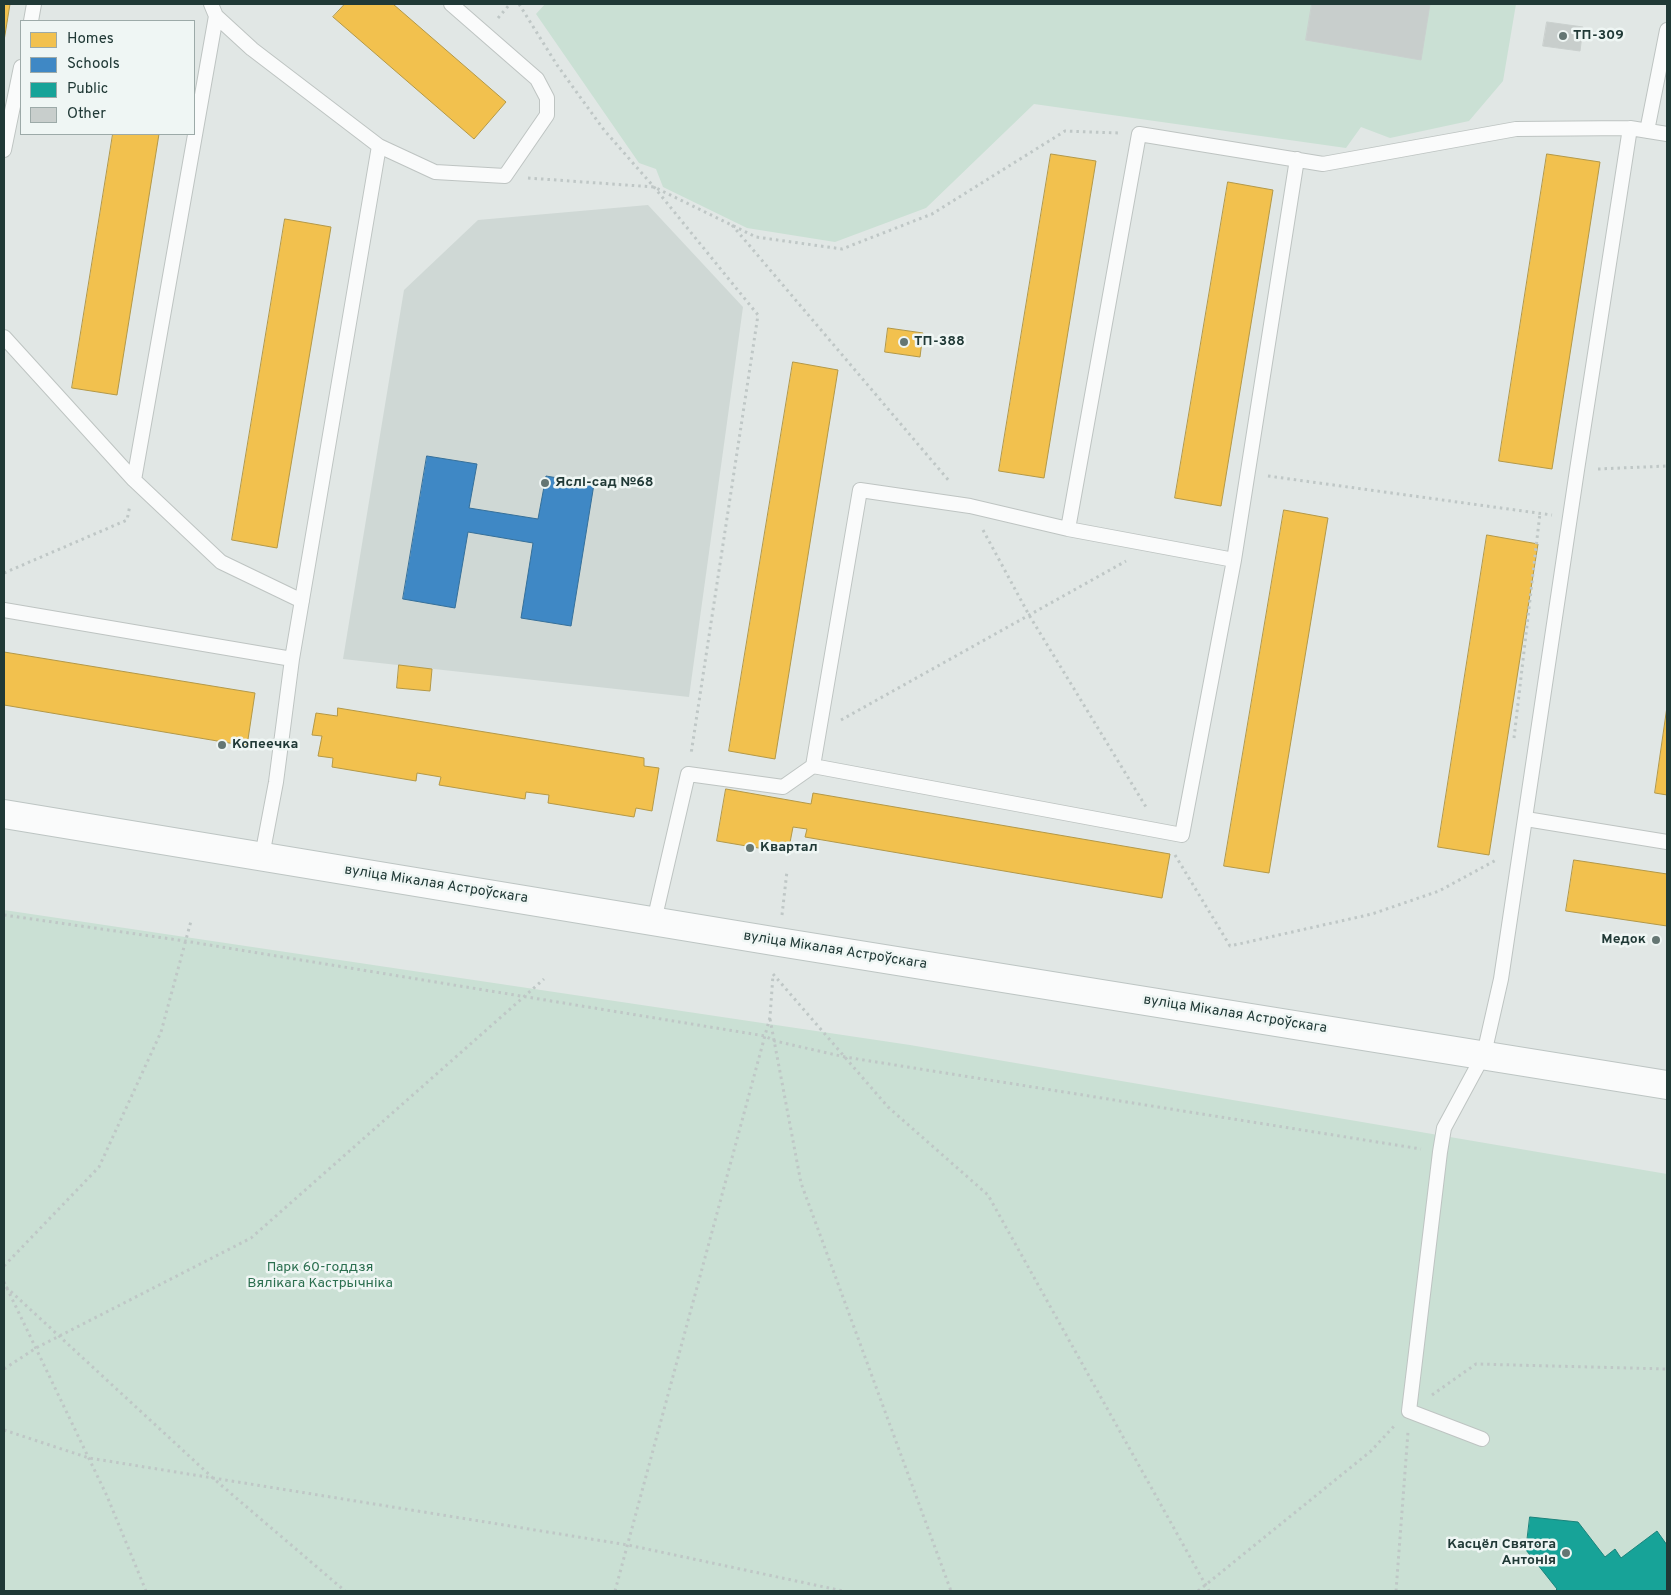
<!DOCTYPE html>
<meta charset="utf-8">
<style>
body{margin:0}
#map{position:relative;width:1671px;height:1595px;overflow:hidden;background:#e1e7e5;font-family:Overpass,sans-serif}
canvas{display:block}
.frame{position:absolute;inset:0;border:5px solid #203936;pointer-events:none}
.legend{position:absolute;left:20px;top:20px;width:175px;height:115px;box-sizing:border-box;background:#eff6f4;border:1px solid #9caaa8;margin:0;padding:6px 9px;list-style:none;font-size:15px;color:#203936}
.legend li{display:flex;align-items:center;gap:10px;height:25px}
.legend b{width:25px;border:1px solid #9caaa8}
</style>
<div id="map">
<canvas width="1671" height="1595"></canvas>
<div class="frame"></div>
<ul class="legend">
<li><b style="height:14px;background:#f2c14e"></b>Homes</li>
<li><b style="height:14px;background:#3f88c5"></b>Schools</li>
<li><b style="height:14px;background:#17a398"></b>Public</li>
<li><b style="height:14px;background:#c8cecc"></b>Other</li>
</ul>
</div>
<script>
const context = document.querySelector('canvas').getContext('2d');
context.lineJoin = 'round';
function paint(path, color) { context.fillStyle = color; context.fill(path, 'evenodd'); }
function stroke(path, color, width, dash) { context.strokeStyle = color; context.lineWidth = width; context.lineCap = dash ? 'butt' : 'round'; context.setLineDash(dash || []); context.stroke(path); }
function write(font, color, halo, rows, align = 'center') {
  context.font = font + ' Overpass,sans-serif'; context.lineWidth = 5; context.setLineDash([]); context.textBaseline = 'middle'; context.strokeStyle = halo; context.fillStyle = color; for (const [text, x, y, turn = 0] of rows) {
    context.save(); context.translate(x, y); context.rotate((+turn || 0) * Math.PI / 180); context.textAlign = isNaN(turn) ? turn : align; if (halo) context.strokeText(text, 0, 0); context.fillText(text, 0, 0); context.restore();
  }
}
const built = new Path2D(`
 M648,205L743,307L689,697L343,659L404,290L478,220Z`);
const green = new Path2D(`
 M545,4H1516L1503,81L1469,121L1390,138L1361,127L1346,148L1034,104L926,208L835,242L747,228L663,187L656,169L639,163L536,14Z
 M4,910L910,1045L1667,1174V1591H4Z`);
const homes = new Path2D(`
 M4,4H10L4,41Z
 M345,4H393L506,102L474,139L333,17Z
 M113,134H159L117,395L72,388Z
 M1051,154L1096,161L1044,478L999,471Z
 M1547,154L1600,162L1552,469L1499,461Z
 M1228,182L1273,190L1221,506L1175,498Z
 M285,219L331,227L277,548L232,540Z
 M888,328L923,333L920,357L885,352Z
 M793,362L838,370L775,759L729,751Z
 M1284,510L1328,518L1269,873L1224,866Z
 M1487,535L1538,544L1489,855L1438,847Z
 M4,652L255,693L247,746L4,705Z
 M399,665L432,669L430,691L397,688Z
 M1667,707V795L1655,793Z
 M338,708L644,758V766L659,768L652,811L636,808L634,817L548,803L549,795L526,792L525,799L439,785L441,777L417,773L416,781L332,767L333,758L318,756L322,736L312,735L316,713L337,716Z
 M726,789L811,804L813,793L1170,854L1162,898L805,837L807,829L793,827L788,853L717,841Z
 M1574,860L1667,874V926L1566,911Z`);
const schools = new Path2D(`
 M427,456L477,464L469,508L538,519L546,476L594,484L571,626L521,618L533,543L468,532L455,608L403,599Z`);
const public = new Path2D(`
 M1530,1517L1578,1522L1605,1557L1615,1549L1621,1558L1657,1531L1667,1545V1591H1555L1557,1589L1526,1550Z`);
const building = new Path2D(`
 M1312,4H1430L1421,60L1306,40Z
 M1547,22L1583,27L1580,51L1543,46Z`);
const path = new Path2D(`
 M519,4L557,65L604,130L654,187L758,315L691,754
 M498,18L510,4
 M528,178L654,187L756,237L842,249L932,214L1065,131L1119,133
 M732,225L950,482
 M1598,469L1667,466
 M1268,476L1552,515
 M983,530L1029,615L1146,807
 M4,573L127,520L130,505
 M841,720L1126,561
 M1514,738L1540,513
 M1175,855L1230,946L1372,914L1439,891L1498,859
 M4,915L185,941L765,1036L775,1041L845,1057L1421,1149
 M782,915L787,871
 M773,974L888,1107L988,1195L1209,1591
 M770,1019L801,1183L951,1591
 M4,1266L99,1167L161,1032L191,921
 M4,1282L107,1496L146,1591
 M6,1287L214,1479L345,1591
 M4,1369L36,1348L251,1238L544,979
 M1432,1395L1476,1364L1667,1369
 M4,1430L89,1458L628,1545L843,1591
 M615,1591L770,1017L773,975
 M1198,1591L1371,1451L1396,1424
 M1396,1591L1408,1432`);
const service = new Path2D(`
 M211,4L216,16L252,49L379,146L435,172L505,176L547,115V98L537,79L451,4
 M216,16L134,480L221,562L302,601
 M31,21L34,4
 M1647,131L1667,30
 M4,150L21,67
 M4,337L134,480
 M860,490L970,506L1068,529L1234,560L1182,835L813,766Z
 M1068,529L1139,134L1323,164L1516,129L1630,128L1667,134
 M1234,560L1297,159
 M4,610L292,659
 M1526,819L1667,842
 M262,856L276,782L292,659L379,146
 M654,921L688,774L783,787L813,766
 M1482,1439L1409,1411L1440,1152L1444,1128L1484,1054L1501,979L1577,470L1630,128`);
const secondary = new Path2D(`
 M4,814L779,942L1667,1085`);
const markers = [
 [1563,36,5,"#647673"],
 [904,342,5,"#647673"],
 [545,483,5,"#647673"],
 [222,745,5,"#647673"],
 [750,848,5,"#647673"],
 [1656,940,5,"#647673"],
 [1566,1553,5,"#647673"]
];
const poiNames = [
 ["ТП-309",1573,36],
 ["ТП-388",914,342],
 ["Яслі-сад №68",555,483],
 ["Копеечка",232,745],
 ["Квартал",760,848],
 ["Медок",1646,940,"right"],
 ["Касцёл Святога",1556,1545,"right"],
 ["Антонія",1556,1561,"right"]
];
const streetNames = [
 ["вуліца Мікалая Астроўскага",436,885,9],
 ["вуліца Мікалая Астроўскага",835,951,9],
 ["вуліца Мікалая Астроўскага",1235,1015,9]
];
const parkNames = [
 ["Парк 60-годдзя",320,1268],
 ["Вялікага Кастрычніка",320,1284]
];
paint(built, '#cfd8d5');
paint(green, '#cae0d4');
paint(homes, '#f2c14e');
stroke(homes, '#b39847', 1);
paint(schools, '#3f88c5');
stroke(schools, '#36709a', 1);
paint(public, '#17a398');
stroke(public, '#1a837b', 1);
paint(building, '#c8cecc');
stroke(building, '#cad0ce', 1);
stroke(service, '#bec4c2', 16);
stroke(secondary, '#bdc5c3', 30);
stroke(path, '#bfc7c6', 3, [2.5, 4]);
stroke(service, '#fafbfb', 14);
stroke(secondary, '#fafbfb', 28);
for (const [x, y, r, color] of markers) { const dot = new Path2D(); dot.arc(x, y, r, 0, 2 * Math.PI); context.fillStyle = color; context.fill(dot); stroke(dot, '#eff6f4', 2); }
write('bold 14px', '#203936', '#eff6f4', poiNames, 'left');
write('14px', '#203936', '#eff6f4', streetNames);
write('14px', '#2b6f4f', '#eff6f4', parkNames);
</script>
